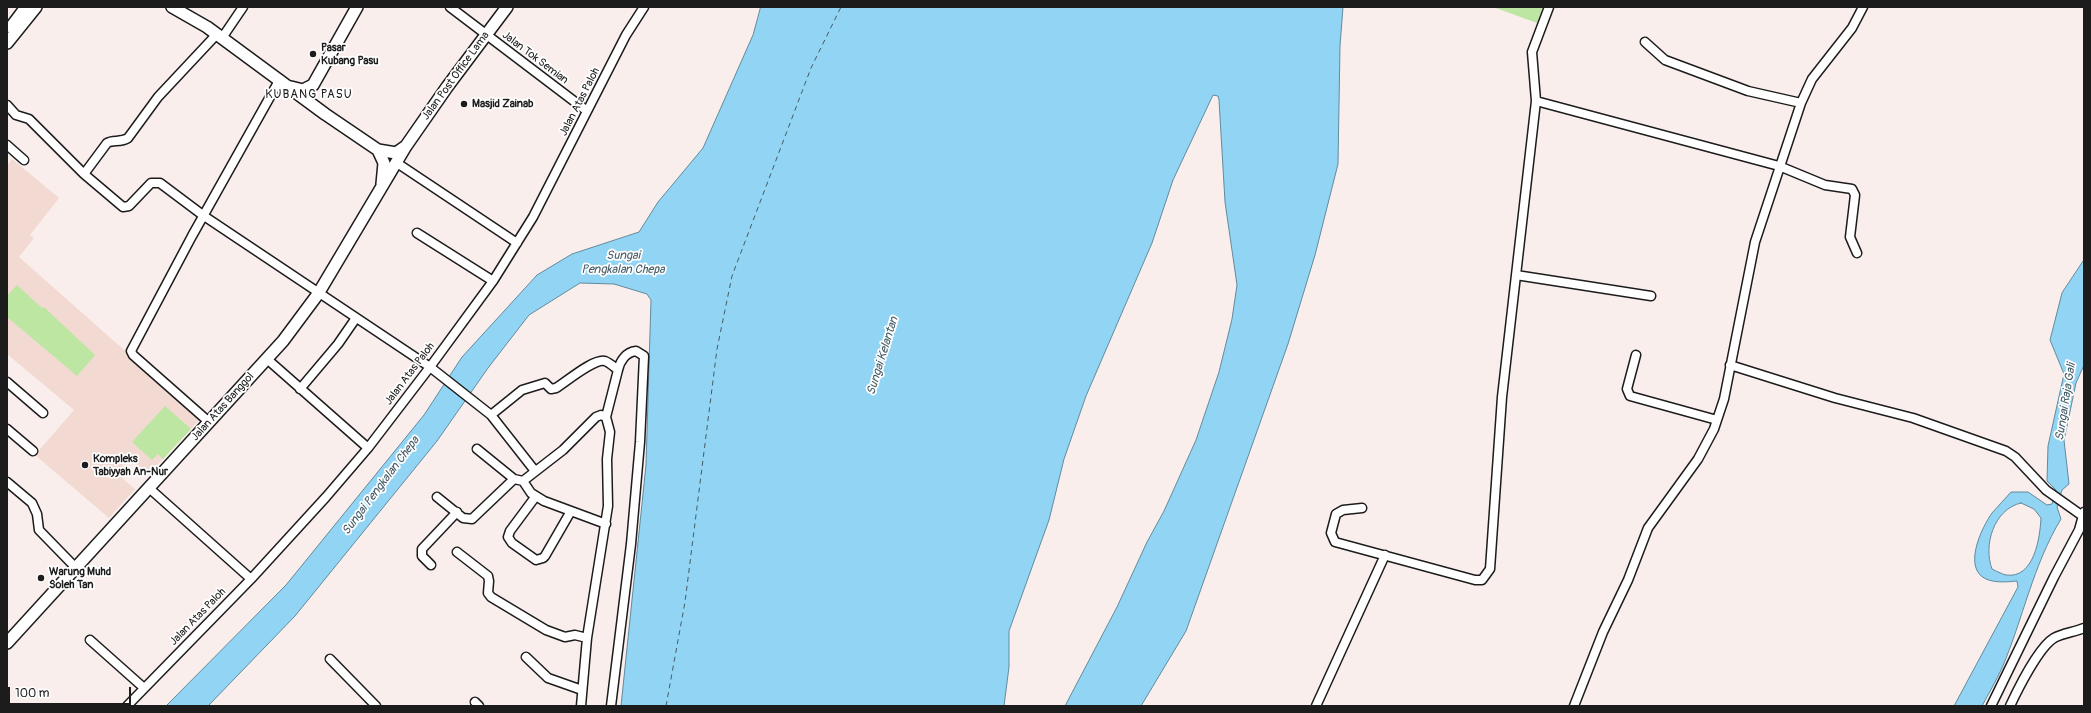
<!DOCTYPE html>
<style>
body{margin:0}
#map{position:relative;width:2091px;height:713px;overflow:hidden;background:#f9eeeb;font-family:Pangolin,sans-serif}
canvas{display:block}
.frame{position:absolute;inset:0;border:8px solid #1c1c1c;pointer-events:none}
.scale{position:absolute;left:8px;top:687px;width:123px;height:18px;box-sizing:border-box;border:2px solid #1c1c1c;border-top:0;padding-left:5px;font-size:12px;line-height:14px;white-space:nowrap;color:#1c1c1c;-webkit-text-stroke:3px #fff;paint-order:stroke}
</style>
<div id="map">
<canvas width="2091" height="713"></canvas>
<div class="frame"></div>
<div class="scale">100 m</div>
</div>
<script>
const context = document.querySelector('canvas').getContext('2d');
context.lineJoin = 'round';
function paint(path, color) { context.fillStyle = color; context.fill(path, 'evenodd'); }
function stroke(path, color, width, dash) { context.strokeStyle = color; context.lineWidth = width; context.lineCap = dash ? 'butt' : 'round'; context.setLineDash(dash || []); context.stroke(path); }
function write(font, color, halo, rows, align = 'center') {
  context.font = font + ' Pangolin,sans-serif'; context.lineWidth = 3.5; context.setLineDash([]); context.textBaseline = 'middle'; context.strokeStyle = halo; context.fillStyle = color; for (const [text, x, y, turn = 0] of rows) {
    context.save(); context.translate(x, y); context.rotate((+turn || 0) * Math.PI / 180); context.textAlign = isNaN(turn) ? turn : align; if (halo) context.strokeText(text, 0, 0); context.fillText(text, 0, 0); context.restore();
  }
}
const built = new Path2D(`
 M12,159L59,198L30,235L34,238L19,257L201,418L149,474L129,458L116,473L135,489L109,518L35,455L74,410L7,354V166Z`);
const green = new Path2D(`
 M1493,7H1543L1537,23Z
 M17,285L42,308L44,307L95,355L77,376L7,317V296Z
 M165,406L191,429L163,459L158,454L152,460L132,442Z`);
const water = new Path2D(`
 M761,7H1343L1340,46L1338,164L1315,255L1288,344L1186,631L1141,706H1065L1117,607L1147,542L1164,511L1196,440L1219,372L1232,319L1237,285L1225,202L1219,100L1218,96L1213,95L1173,180L1152,243L1086,396L1064,459L1049,520L1009,631V667L1004,706H621L646,465L651,300L647,294L614,284L580,283L529,315L488,368L437,441L295,616L208,706H166L286,585L424,415L462,357L537,275L572,254L639,232L658,202L703,148L753,35Z
 M2084,260V365L2076,383L2064,440L2069,484L2062,490L2057,507L2061,519C2033,565 2023,619 2002,668C1996,681 1989,693 1982,706H1954L2018,587L2017,581C2007,582 1995,583 1986,579C1962,568 1982,527 1992,513C1998,506 2005,499 2011,492H2028L2047,505L2052,504L2056,490L2047,481L2048,446L2064,374L2050,340L2062,293ZM2021,503L2034,509L2041,518C2040,538 2034,579 2006,575C2002,574 1996,571 1992,569C1983,545 1994,509 2021,503Z`);
const ferry = new Path2D(`
 M666,706L685,602L717,349L732,276L811,68L841,7`);
const street = new Path2D(`
 M450,7L587,111
 M222,38L243,7
 M1645,42L1665,60L1748,91L1801,103
 M1536,101L1779,166L1825,185L1852,189L1855,195L1850,237L1857,253
 M7,105L16,115L29,119L84,174L123,207L129,206L151,183H160L204,216L430,367L491,415L535,471
 M7,145L24,160
 M397,163L517,243
 M84,174L107,143C113,139 120,143 128,138L158,97L217,34
 M417,233L493,281
 M1516,275L1651,296
 M1636,355L1627,389L1630,396L1717,420
 M267,359L368,448
 M1730,365L1835,398L1913,418L2006,451L2015,457L2046,490L2084,517
 M7,382L43,413
 M300,389L338,344L356,318
 M491,415L522,390L545,383L551,389L556,388C566,382 594,358 605,361C610,363 614,367 618,370L606,417
 M209,422L133,355L131,351L192,236L280,79
 M7,429L33,451
 M477,449L514,479L523,481L531,493L544,501L606,524
 M523,481L563,450L596,417L601,415L606,417L610,432L607,459L608,506L587,638L581,706
 M7,482L32,503L37,514L39,530L76,568
 M149,488L251,579
 M536,496L510,531L508,537L512,543L536,560L543,558L545,556L571,511
 M437,497L463,518L472,519L514,479
 M1362,508L1343,510L1336,514L1331,533L1335,542L1475,580H1482L1490,569L1502,397L1536,101L1532,52L1549,7
 M457,552L488,576L489,581L488,593L491,597L546,630L565,637L575,635L587,638
 M431,565L422,556V549L457,512
 M90,640L144,688
 M526,657L548,678L582,690
 M330,659L376,706
 M475,702L479,706
 M127,706L251,579L326,497L368,448L430,367L493,281L533,217L626,35L644,7
 M611,706L631,544L640,442L644,356L636,351C626,352 620,361 618,370
 M1316,706L1385,555
 M1574,706L1603,632L1628,580L1648,528L1698,459L1714,429L1724,399L1755,242L1801,103L1812,79L1852,28L1863,7
 M1991,706L2054,577L2079,530L2084,512
 M2010,706C2018,689 2039,647 2054,638C2063,633 2075,632 2084,628`);
const secondary = new Path2D(`
 M172,7L207,27L325,114L378,150L396,153L406,146
 M11,27L26,7
 M7,43L36,7
 M291,87L303,90L313,85L357,7
 M378,150L384,163L382,184
 M7,643L283,341L318,294L406,146L447,87L507,7`);
const markers = [
 [313,54,4,"#1c1c1c"],
 [464,104,4,"#1c1c1c"],
 [85,465,4,"#1c1c1c"],
 [41,578,4,"#1c1c1c"]
];
const poiNames = [
 ["Pasar",321,48],
 ["Kubang Pasu",321,61],
 ["Masjid Zainab",472,104],
 ["Kompleks",93,459],
 ["Tabiyyah An-Nur",93,472],
 ["Warung Muhd",49,572],
 ["Soleh Tan",49,585]
];
const streetNames = [
 ["Jalan Tok Semian",535,58,37],
 ["Jalan Post Office Lama",456,76,-54],
 ["Jalan Atas Paloh",580,102,-63],
 ["Jalan Atas Paloh",410,374,-53],
 ["Jalan Atas Banggol",223,407,-48],
 ["Jalan Atas Paloh",198,617,-46]
];
const neighbourhoodNames = [
 ["KUBANG PASU",309,95]
];
const waterNames = [
 ["Sungai",623,256],
 ["Pengkalan Chepa",623,270],
 ["Sungai Kelantan",883,356,-73],
 ["Sungai Raja Gali",2066,402,-81],
 ["Sungai Pengkalan Chepa",381,486,-53]
];
paint(built, '#f2dad3');
paint(green, '#bce6a2');
paint(water, '#91d4f3');
stroke(water, '#628a9d', 1);
stroke(ferry, '#455c67', 1, [5, 4]);
stroke(street, '#1c1c1c', 11);
stroke(secondary, '#1c1c1c', 14);
stroke(street, '#fff', 8);
stroke(secondary, '#fff', 11);
for (const [x, y, r, color] of markers) { const dot = new Path2D(); dot.arc(x, y, r, 0, 2 * Math.PI); context.fillStyle = color; context.fill(dot); stroke(dot, '#fff', 1.5); }
write('bold 11px', '#1c1c1c', '#fff', poiNames, 'left');
write('11px', '#1c1c1c', '#fff', streetNames);
context.letterSpacing = '1px';
write('12px', '#1c1c1c', '#fff', neighbourhoodNames);
context.letterSpacing = '0px';
write('italic 12px', '#455c67', '#fff', waterNames);
</script>
